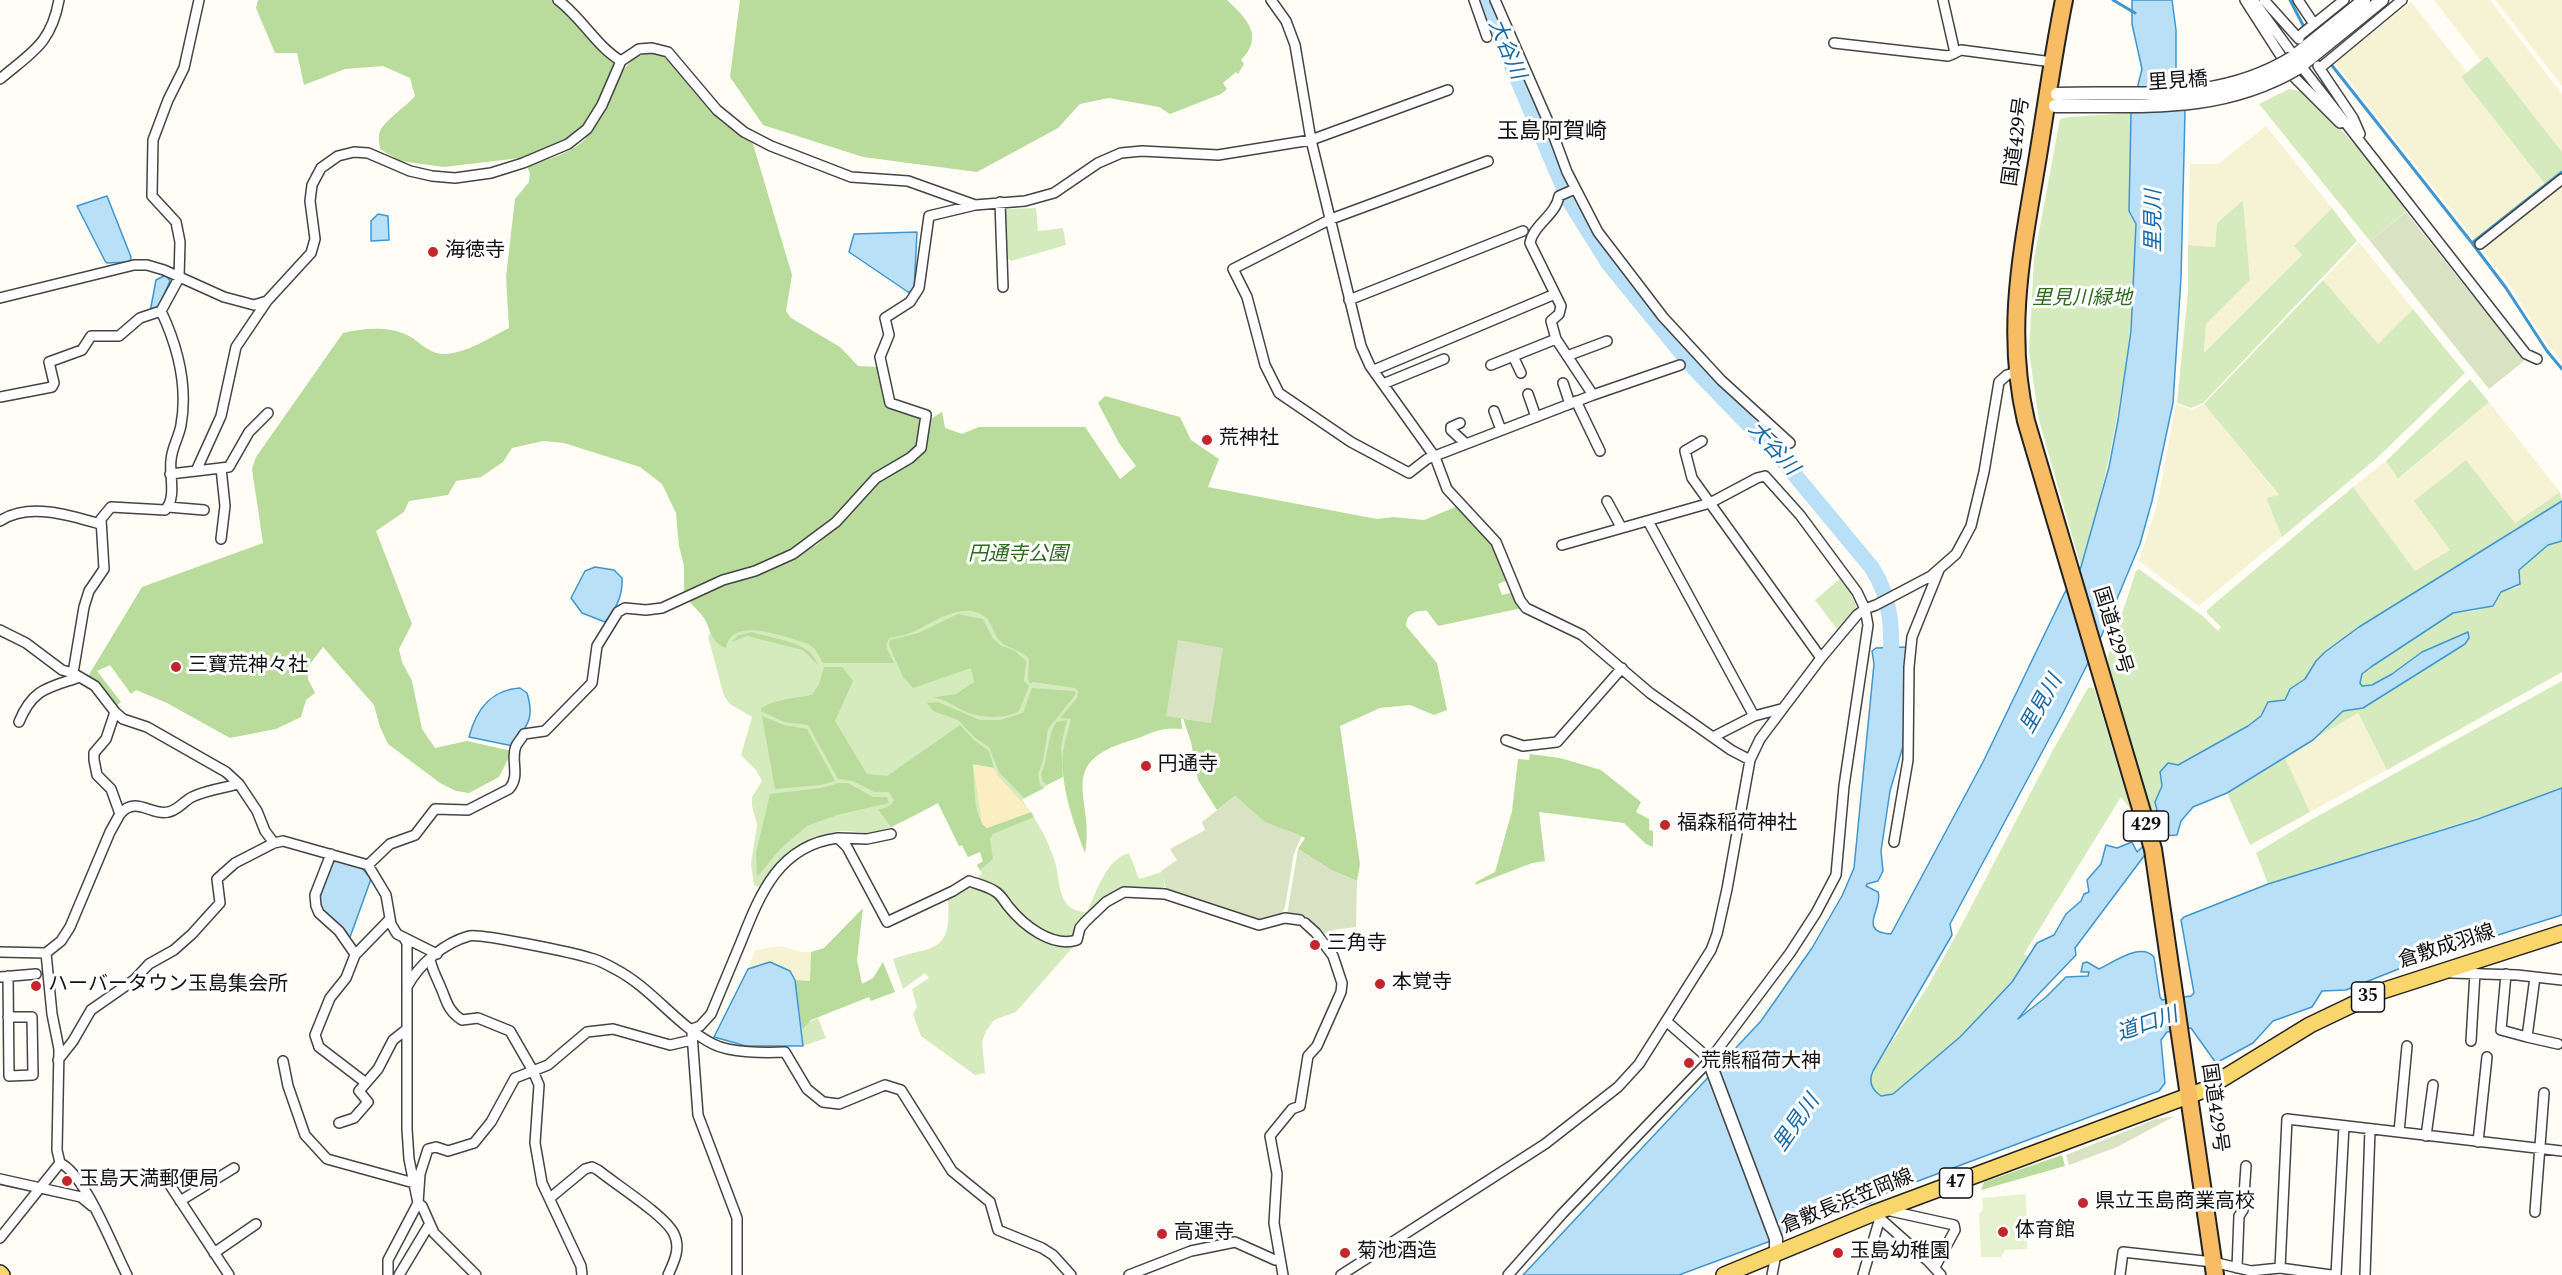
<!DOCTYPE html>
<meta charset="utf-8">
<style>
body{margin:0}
canvas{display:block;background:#fffdf5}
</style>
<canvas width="2562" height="1275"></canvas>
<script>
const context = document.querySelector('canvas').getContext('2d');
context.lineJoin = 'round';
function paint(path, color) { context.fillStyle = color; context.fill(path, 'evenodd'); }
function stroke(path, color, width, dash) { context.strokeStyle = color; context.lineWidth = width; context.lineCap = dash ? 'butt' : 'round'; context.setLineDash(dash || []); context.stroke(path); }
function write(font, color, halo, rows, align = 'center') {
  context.font = font + ' Spectral,"Noto Sans JP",serif'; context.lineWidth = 6; context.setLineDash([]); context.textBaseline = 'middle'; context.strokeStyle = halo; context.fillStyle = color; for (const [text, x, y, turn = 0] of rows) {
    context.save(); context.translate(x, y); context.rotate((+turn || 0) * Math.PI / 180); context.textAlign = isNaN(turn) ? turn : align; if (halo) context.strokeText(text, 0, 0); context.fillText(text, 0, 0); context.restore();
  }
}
const farmland = new Path2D(`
 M2434,0H2490L2562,94V152L2487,56L2481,61Z
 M2495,0H2562V86Z
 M2411,2L2467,72L2461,77L2545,184L2474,239L2335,63Z
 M2266,126L2332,208L2295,246L2302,255L2204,354L2206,324L2250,280L2243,200L2217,223L2215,247L2188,245L2190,164H2218Z
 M2562,183V362L2544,340L2508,282L2481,248Z
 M2359,242L2413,309L2378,345L2323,280Z
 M2489,402L2560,492L2515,523L2465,460L2450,550L2415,572L2353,487L2386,461L2399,479Z
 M2176,404L2192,410L2204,404L2279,496L2266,498L2282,537L2199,606L2139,561L2157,505Z
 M2358,713L2387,770L2310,812L2285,758Z
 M780,946L802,952H811L810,981L795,980L790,971L770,962L748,969L755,950Z`);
const green = new Path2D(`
 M2487,56L2562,152V170L2545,184L2461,77Z
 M2289,89L2306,92L2371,162L2409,209L2370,241L2259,104Z
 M2131,113L2129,211C2142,223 2136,261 2135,278C2128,377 2109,472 2081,567L2039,420L2029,351L2034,259L2060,119L2068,117Z
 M2243,200L2250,280L2206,324L2204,353L2302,255L2294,246L2332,208L2357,241L2203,403L2191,408L2177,403L2188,292V245L2215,247L2217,223Z
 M1036,208L1038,231L1063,228L1066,245L1011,261L1008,259L1005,211L1007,209Z
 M2323,280L2378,344L2413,309L2465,373L2377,458L2282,537L2266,498L2279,495L2204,404Z
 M2470,379L2489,402L2398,479L2386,461Z
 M942,412L945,428L962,434L979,427H1085L1120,479L1081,698L1082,749L1044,788L1022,800C1036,819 1048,839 1055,862C1059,875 1058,892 1066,903C1071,910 1079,912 1087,912C1096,893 1106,859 1129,853L1139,879L1162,872L1165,887L1150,890L1128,889L1076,926L1075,945L1016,1012L994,1020L986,1031L982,1042L985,1073L975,1075L921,1036L913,1014L917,1007L912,989L929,978L925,973L903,989L893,959C933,945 952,955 948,899L954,897L982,874L977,865L983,862L980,852L968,857L962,845L959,846L938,803C917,814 897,827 874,832C864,835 852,830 841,831C804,835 780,859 759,887L754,885L751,864L757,825L752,806V797L762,781L756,770L741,755L752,717L730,704L724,696L708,637L714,627L742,623L885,641L908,465C927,451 926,441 931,418Z
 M2466,460L2515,523L2560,492L2562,501L2344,638L2316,661L2305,679L2290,689L2285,701L2266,705L2261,716L2248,726L2159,774L2162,786L2155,802L2158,833L2108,666V656L2136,571L2139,569L2204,617L2218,631L2221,627L2207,613V610L2353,487L2415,571L2450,550L2414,501Z
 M2562,541V672L2387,770L2358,713L2313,740L2343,711L2363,708L2465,644L2469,633L2422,652L2392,674L2372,685L2362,686L2360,678L2362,674L2453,613L2475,611L2495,604L2501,592L2518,587L2521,581L2519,570L2548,545Z
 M1842,577L1849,589L1857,609L1839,632L1815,600Z
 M2562,681V788L2518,805L2268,884L2256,853L2309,821Z
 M2088,688H2094L2131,810L2121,797L2024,954L2028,957L2012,982L1960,1037L1893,1094L1881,1096C1872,1090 1868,1082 1873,1071L1928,986L1961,926L2053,750Z
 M2285,758L2310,812L2250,845L2227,793Z
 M818,1018L826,1038L803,1046L802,1030L807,1023Z`);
const forest = new Path2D(`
 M258,0H554L621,61L587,129L536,156L444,167L400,161L380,149C380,145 378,139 379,135C380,123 407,106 415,96L410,78L383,66L345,69L304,85L297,53H275L256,8Z
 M740,0H1227C1246,18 1265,36 1241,60L1244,64L1238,74L1236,72L1223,83L1227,89L1221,94L1170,114L1159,107L1109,98L1080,104L1058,128L977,172L863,157L763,125L730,77Z
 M652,53L665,57L722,122L753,144L792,275L786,311L791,318L840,347L858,366L880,367L889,403L922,417L921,443L805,542L780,557L684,593V566L679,546L676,513L662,484L640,467L564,443L543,441L512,448L503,462L481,477L456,481L448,495L409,501L404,512L376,531L412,624L399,649L402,662L412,681L422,729L435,748L467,741L512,751L499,777L469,793L456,791L440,783L388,744L380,727L374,705L323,647L307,668L308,679L315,693L306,700L301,717L276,729L230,738L167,703L136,690L131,694L110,665L97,671L121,702L115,707L87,678L142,587L263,543L252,469L256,457L343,333C363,328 389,326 407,335C421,342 428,354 444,354C465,354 491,337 509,328L506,277L515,199L529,182L530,174L527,166C546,160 573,153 586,138C602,118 617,70 634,59C640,55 645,54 652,53Z
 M1105,396L1180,417L1191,440L1219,459L1208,487L1377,519L1393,517L1424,520L1458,506L1488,535L1510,579L1498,584L1502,595L1514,592L1522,608L1438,626L1427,611C1416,610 1406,614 1406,626L1437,663L1447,710L1434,715L1410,705L1380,708L1340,726L1360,864L1357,881L1331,870L1298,849L1305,838L1264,822L1235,796L1217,810L1198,780L1191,742L1183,718L1211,723L1166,716L1181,718L1182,729C1159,726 1150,735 1129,741C1053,764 1096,800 1085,853C1073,821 1060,786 1063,751C1065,740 1069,729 1071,719L1060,718L1077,698L1078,691L1075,688L1033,682L1030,684L1028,679L1029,659C1020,649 1011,650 1002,643C993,636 993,622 984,616C963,601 934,622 915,631C907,635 898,636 889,638L886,646L894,663H823L815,649L809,644C787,638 732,614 726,648C711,643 711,630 704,618C700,612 693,606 688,600L734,580L770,571L818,544L879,481L920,457L925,449L929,421L942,412L945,428L962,434L979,427H1085L1120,479L1136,466L1119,443L1098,403Z
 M958,614L983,619L992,637L1000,645L1015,651L1026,661L1024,681L1029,686L1019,711C1004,720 977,718 962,710C951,704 944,698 931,698L956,694L974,682L971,668L913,688L903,677L889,645L890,640L918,633Z
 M752,632C774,640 810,640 818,665L803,650L747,636L731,642L739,635Z
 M824,667H842L853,681L835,721L867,774L887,776L960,725L975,741L989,751L994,768L973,765C975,783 972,816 987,828L1031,812L1034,817L993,834L990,839L993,859L980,870L977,865L983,861L980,852L968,857L962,845L959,846L938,803L891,827L878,809C886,809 889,807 894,800L889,792H874L853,781L838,779L808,725L784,722L761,711V708C776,699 795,698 812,695L819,684Z
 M1032,688L1074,691L1076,694L1048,729L1043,761L1038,774L1040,785L1044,788L1024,798L999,772L989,747L974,737L958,720L933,711L927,703L938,702L980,720H1000L1023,713Z
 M762,716L784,725L807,729L835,781L821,785L775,789Z
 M1067,720L1061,746L1063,777L1047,785L1043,782L1041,774C1049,757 1046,739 1056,722Z
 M1530,754L1560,758L1601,770L1641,802L1636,812L1649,819V830L1653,831V847L1646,844L1624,823L1539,812L1545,861L1532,863L1475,885L1476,882L1495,872L1512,811L1518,759L1529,760Z
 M839,783H848L873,797H887L889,803L837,815L807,826L781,848L757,877L756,853L770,794L821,788Z
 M863,908L857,960L862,984L873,978L883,962L895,992L871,1001L869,997L811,1020L802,1030L795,980L810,981L811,952L824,948Z
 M2062,1155L2065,1166L1981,1190L1984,1182Z`);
const sand = new Path2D(`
 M973,764L994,768L999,777L1031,812L987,828L982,824Z`);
const cemetery = new Path2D(`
 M2406,212L2524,361L2489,389L2370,241Z
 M1178,640L1223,648L1211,723L1166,716Z
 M1235,796L1264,822L1302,836L1294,853L1285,907L1281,915L1263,922L1176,894L1166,888L1161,871L1177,860L1170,849L1205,830L1202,822Z
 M1298,849L1331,870L1357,881L1356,927L1333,930L1321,936L1287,915Z
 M2175,1116L2117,1147L2069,1165L2066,1155L2156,1119Z`);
const pitch = new Path2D(`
 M2026,1194L2027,1249L2005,1250L2001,1257H1981L1979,1214L1983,1210L1982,1198Z`);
const water = new Path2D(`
 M2132,0H2172L2176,30V77L2185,112L2181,278L2173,403L2152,501L2140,544L2101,637L2064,711L1950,924L1952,935L1873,1071C1868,1082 1872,1090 1881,1096L1893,1094L1960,1037L1981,1015L2012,982L2037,943L2054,935L2066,914L2081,901L2084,894L2089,892L2087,880L2101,864L2106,845L2117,848L2132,842L2137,852L2157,833L2160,823L2155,802L2162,786L2160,772L2168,763L2178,765L2248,726L2261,716L2268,702L2285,700L2290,689L2305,679L2316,661L2325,652L2359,627L2562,501V541L2548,545L2519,570L2520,584L2501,592L2493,606L2453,613L2371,667L2362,674L2360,683L2362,686L2372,685L2392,674L2422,652L2468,632L2469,638L2465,644L2363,708L2343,711L2313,740L2227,793L2193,807L2181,821L2177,835L2159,836L2075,948L2076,955L2033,1000L2018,1019L2046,997L2066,977L2088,976L2089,972H2081L2083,963L2087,962L2099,969C2114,962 2141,942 2154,957L2160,997L2162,1000L2191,996L2194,993L2181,920L2184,917L2268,884L2478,819L2562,788V915L2431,956L2346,990L2322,991L2312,1007L2273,1021L2253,1043L2216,1063L2191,1028L2167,1032L2161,1040L2165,1083L2159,1091L1886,1193L1870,1203L1849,1208L1784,1233L1776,1239L1679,1275H1523L1761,1021L1812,948L1842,896L1854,868L1874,664L1872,651L1876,648L1907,647L1903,746L1890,791L1881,851L1883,871L1878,881L1867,884L1866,886L1878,892C1884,907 1856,932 1891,934L1983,762L2064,594L2081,567L2109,467L2118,420L2131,331L2136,224L2129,211L2131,113L2142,69L2132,24Z
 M107,196L131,257L130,262L107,263L105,261L77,206Z
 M378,214L388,216L389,240L371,241V221Z
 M917,232L914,291L908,292L849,252L854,234Z
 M166,275L170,281L157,310L150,312L156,280Z
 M595,567L614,570L622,578C623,596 616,609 605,622L582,613L571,598L585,571Z
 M520,688L527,693C535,719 527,725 513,746L469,737C476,710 490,690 520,688Z
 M337,860L362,868L371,879L349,940L347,933L320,907L319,900L331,864Z
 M770,962L790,971L795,980L803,1046H746L714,1037L748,969Z`);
const stream = new Path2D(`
 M2113,0L2135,13
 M2290,0L2304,27
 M2330,63L2472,243L2562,172
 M2472,243L2506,288L2547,351L2562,369`);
const river = new Path2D(`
 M1484,0L1569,200L1609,264L1694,368L1780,457L1872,568C1892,599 1893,633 1890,669`);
const minor = new Path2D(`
 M558,0C582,18 596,46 621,61
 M1271,0L1286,21L1295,45L1311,140L1361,346L1370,366L1435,457L1447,489L1496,542L1520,600L1526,608L1582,635L1650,693L1731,750L1750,760
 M1474,0L1487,37
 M1495,0L1550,126L1567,172L1598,232L1663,317L1721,380L1790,443
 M1943,0L1955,53L1961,50L2052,62
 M2245,0L2295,78L2340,123
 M2253,0L2305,71L2526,354L2537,359
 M2264,0L2299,39
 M2298,0L2314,24
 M2298,37L2344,0
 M1834,43L1948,56L1955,53
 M2318,66L2353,118L2360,134
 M2320,68L2402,0
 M0,79C32,52 51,44 59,0
 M1488,161L1331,219L1233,269L1247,297L1265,365L1279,393L1351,442L1409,473L1427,459L1593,395L1556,339L1551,321L1559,314L1561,306L1530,243C1533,225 1556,215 1559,196L1575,189
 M1000,202L1003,287
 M2480,244L2562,179
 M0,298L134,265H147L164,270L224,297L254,305L267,301
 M1349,300L1523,231
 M1513,356L1521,373
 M1567,356L1607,341
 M1491,365L1556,339
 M1374,370L1555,294
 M1563,383L1570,404
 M1383,384L1444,359
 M1528,394L1536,417
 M1593,395L1680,365
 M0,397L52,387L54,383L49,362L82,350L91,336H119L140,318L161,311L179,278L180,242L176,222L152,196L153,140L168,100L184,68L199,0
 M1576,401L1600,451
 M1494,411L1501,430
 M1460,423L1451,427V430L1465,443
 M1702,441L1685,451L1692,478L1821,658
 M221,468L225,506L221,539
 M196,471L229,467L249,432L268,413
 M170,474L196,471L221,416L236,347L267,301L311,253L315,239L310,201L312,185L321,168L338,156L354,152L368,153L410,171L432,176L455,178L491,173L523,163L568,144L587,129L602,105L621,61L639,49L652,48L668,52L717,110L744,132L771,146L851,177L908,181L975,205
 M1607,501L1621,527
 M168,507L204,510
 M0,521C28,502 70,515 100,524
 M1648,521L1754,716L1781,709
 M0,630L26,643L62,670L73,673L95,686L115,712L123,719L147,727L226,772L239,784L257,811L265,831L274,843
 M73,673L84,607L89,591L104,569L101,519L111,507L165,510C177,498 169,475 171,460C172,447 179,437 181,425C188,386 177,345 161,311
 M19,722C33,688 48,688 80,677
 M1713,737L1754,716
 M1506,740L1523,746L1557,742L1622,668
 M120,814C136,795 151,816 168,812C177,811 184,801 192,797C206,790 223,788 239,784
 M838,838L867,839L891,834
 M1894,842L1908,760L1909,667L1912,637L1939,570
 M331,854L315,895L316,906L319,913L339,931L355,954
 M368,865L390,844L415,835L435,809L468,810L509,789C521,776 510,760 516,746C518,742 522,738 524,734L545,731L592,683L597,646L618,612L625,608L646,610L662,608L723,580L755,571L793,554L836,522L876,478L910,458L921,448L926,415L890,403L880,357L889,335L885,318L910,302L919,288L929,216L975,205L1025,201L1054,193L1098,163L1121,153L1142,151L1218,155L1311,140L1448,90
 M404,938L407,943V986
 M0,952L46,953L52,1014L59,1049L57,1150L60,1163C85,1174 113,1248 127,1275
 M46,953L61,941L70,927L110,832L120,814L111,789L97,775L94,760V753L106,739L115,712
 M430,959C432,970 437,978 441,988C447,1002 448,1011 462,1020L478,1018L510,1031L533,1071L539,1085L535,1143L542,1183L581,1266L582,1275
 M2451,973L2517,975L2562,980
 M2506,974L2501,1030L2527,1037L2535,977
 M8,976L9,1076L33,1075L32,1017H8
 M0,977L36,974
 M1666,1021L1706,1056L1709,1061
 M692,1029L700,1026L711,1014C721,990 731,966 741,942C760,894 779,845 838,838L847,847L887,922L953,891L969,881C977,884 988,886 996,892C1001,895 1004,901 1008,906C1023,925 1052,948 1077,940L1080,928L1085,922L1106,902L1124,892L1165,894L1259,925L1285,918L1300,920
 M692,1034L698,1115L737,1218V1275
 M2527,1037L2558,1044
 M2471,1041L2475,973
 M58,1060L73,1041L91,1010L134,980L149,964L174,950L192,934L220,903L217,879L235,863L274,843L283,841L368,865L386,895L391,924L397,934L437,954
 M283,1061L288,1086L305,1135L327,1159L414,1183
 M366,1083L319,1047L315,1035L330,998L346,978L355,955L390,919
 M339,1123L354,1118L368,1102L359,1091L378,1069L393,1040L407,1029
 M2399,1132L2407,1046
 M2426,1136L2433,1085
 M2478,1142L2487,1057
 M142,1173H157L164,1176L229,1275
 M0,1179L81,1197L92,1206
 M550,1198L585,1169L592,1167L598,1170C615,1184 666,1216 674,1234C681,1248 674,1262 668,1275
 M180,1201L234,1168
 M1886,1210L1954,1225L1955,1230L1935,1267
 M2535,1212L2544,1093
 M1874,1213L1928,1261L1941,1275
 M0,1238L60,1163
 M214,1253L256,1224
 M2237,1268L2239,1216L2243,1210L2246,1166
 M2280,1268L2287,1119L2562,1151
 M388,1275V1260L418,1203L409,1159L407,1129V987C419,964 444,943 469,936C479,933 575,953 590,958C599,960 608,965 615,969C652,988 676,1025 713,1044C730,1053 766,1053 785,1052L807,1089L823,1102L839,1104L885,1085L901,1090L952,1171L990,1202L998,1230L1042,1248L1053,1255L1071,1275
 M399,1275L429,1225
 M476,1275L434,1233L422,1206L418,1203L420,1174L428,1149L436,1147L448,1151L474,1143L491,1122L515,1078L548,1065L587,1032L613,1029L670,1045L692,1040
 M1129,1275L1191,1251L1235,1242L1275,1260L1280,1259
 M1283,1275L1274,1223L1277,1174L1270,1136L1292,1109L1300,1106L1308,1056L1317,1046L1341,992L1342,983L1333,956L1316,933L1305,923
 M1341,1275L1545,1144L1618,1087L1639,1064L1711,950L1717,934L1727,889L1750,760L1760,739L1821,658L1857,615L1865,609L1876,605L1931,576L1956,554L1971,526L1984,472L1999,382L2007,375L2017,372
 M1508,1275L1562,1214L1709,1061L1790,953L1816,913L1836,875L1844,786L1868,625L1865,609L1857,592L1800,515L1765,476L1757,478L1710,503L1562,545
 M1772,1275L1776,1254
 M1863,1275L1880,1218
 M2120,1275L2123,1252L2213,1262L2251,1271L2280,1268L2331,1275
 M2336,1275L2344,1126
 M2365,1275L2370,1129`);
const tertiary = new Path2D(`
 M2292,58L2364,0
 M2298,68L2382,0
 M1709,1061L1776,1239V1254`);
const primary = new Path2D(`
 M0,1273L2,1275
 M1724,1275L1874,1213L2204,1090L2310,1025L2379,992L2562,933`);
const trunk = new Path2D(`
 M2064,0C2053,54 2046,108 2037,162C2022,252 2005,330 2026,421L2153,849L2215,1275`);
const tertiaryBridge = new Path2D(`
 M2057,94C2142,91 2216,104 2292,58
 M2055,106C2142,105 2220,114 2298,68`);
const markers = [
 [433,252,6,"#c4262e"],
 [1207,440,6,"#c4262e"],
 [176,667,6,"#c4262e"],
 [1146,766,6,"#c4262e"],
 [1665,825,6,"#c4262e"],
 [1315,945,6,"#c4262e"],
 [1380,984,6,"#c4262e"],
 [36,986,6,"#c4262e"],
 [1689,1063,6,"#c4262e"],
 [67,1181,6,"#c4262e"],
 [2083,1203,6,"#c4262e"],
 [2003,1232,6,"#c4262e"],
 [1162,1234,6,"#c4262e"],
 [1345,1253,6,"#c4262e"],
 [1838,1253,6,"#c4262e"]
];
const shields = [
 [2146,826,45],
 [2368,997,33],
 [1956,1183,33]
];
const shieldNames = [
 ["429",2146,826],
 ["35",2368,997],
 ["47",1956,1183]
];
const streetNames = [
 ["里見橋",2178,83,-4],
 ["国道429号",2018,142,-82],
 ["国道429号",2111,631,73],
 ["倉敷成羽線",2447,948,-18],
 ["国道429号",2213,1108,82],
 ["倉敷長浜笠岡線",1848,1203,-22]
];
const poiNames = [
 ["海徳寺",445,252],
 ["荒神社",1219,440],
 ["三寶荒神々社",188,667],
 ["円通寺",1158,766],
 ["福森稲荷神社",1677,825],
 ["三角寺",1327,945],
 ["本覚寺",1392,984],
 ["ハーバータウン玉島集会所",48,986],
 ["荒熊稲荷大神",1701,1063],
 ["玉島天満郵便局",79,1181],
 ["県立玉島商業高校",2095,1203],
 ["体育館",2015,1232],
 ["高運寺",1174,1234],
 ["菊池酒造",1357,1253],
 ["玉島幼稚園",1850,1253]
];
const parkNames = [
 ["里見川緑地",2082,300],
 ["円通寺公園",1018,556]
];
const waterNames = [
 ["大谷川",1505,50,67],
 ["里見川",2156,221,-90],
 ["大谷川",1772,450,48],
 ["里見川",2043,705,-61],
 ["道口川",2148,1026,-19],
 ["里見川",1798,1124,-55]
];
const quarterNames = [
 ["玉島阿賀崎",1552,134]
];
paint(farmland, '#f6f3d4');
paint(green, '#d5ebbd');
paint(forest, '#b9dc9c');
paint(sand, '#fbeec1');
paint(cemetery, '#d9e3c4');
paint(pitch, '#e6f2cf');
paint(water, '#b9e0f7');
stroke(water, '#3f96cf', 1.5);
stroke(stream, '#3f96cf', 3);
stroke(river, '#b9e0f7', 16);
stroke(minor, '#444', 12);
stroke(tertiary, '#444', 15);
stroke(primary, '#222', 18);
stroke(trunk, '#222', 20);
stroke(minor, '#fff', 9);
stroke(tertiary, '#fff', 12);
stroke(primary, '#f9d66b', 15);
stroke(trunk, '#f7bc64', 16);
stroke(tertiaryBridge, '#444', 15, []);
stroke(tertiaryBridge, '#fff', 12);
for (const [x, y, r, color] of markers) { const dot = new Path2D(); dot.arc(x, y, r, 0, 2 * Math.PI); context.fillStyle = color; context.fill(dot); stroke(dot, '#fff', 2); }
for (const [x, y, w] of shields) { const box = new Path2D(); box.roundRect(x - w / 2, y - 15, w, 30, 4.5); context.fillStyle = '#fff'; context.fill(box); stroke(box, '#111', 1.5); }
write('bold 18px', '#111', null, shieldNames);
write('20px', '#111', '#fff', streetNames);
write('20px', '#111', '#fff', poiNames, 'left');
write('italic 20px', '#2f6b1f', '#fff', parkNames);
write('italic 21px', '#1768a6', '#fff', waterNames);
write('22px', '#111', '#fff', quarterNames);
</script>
